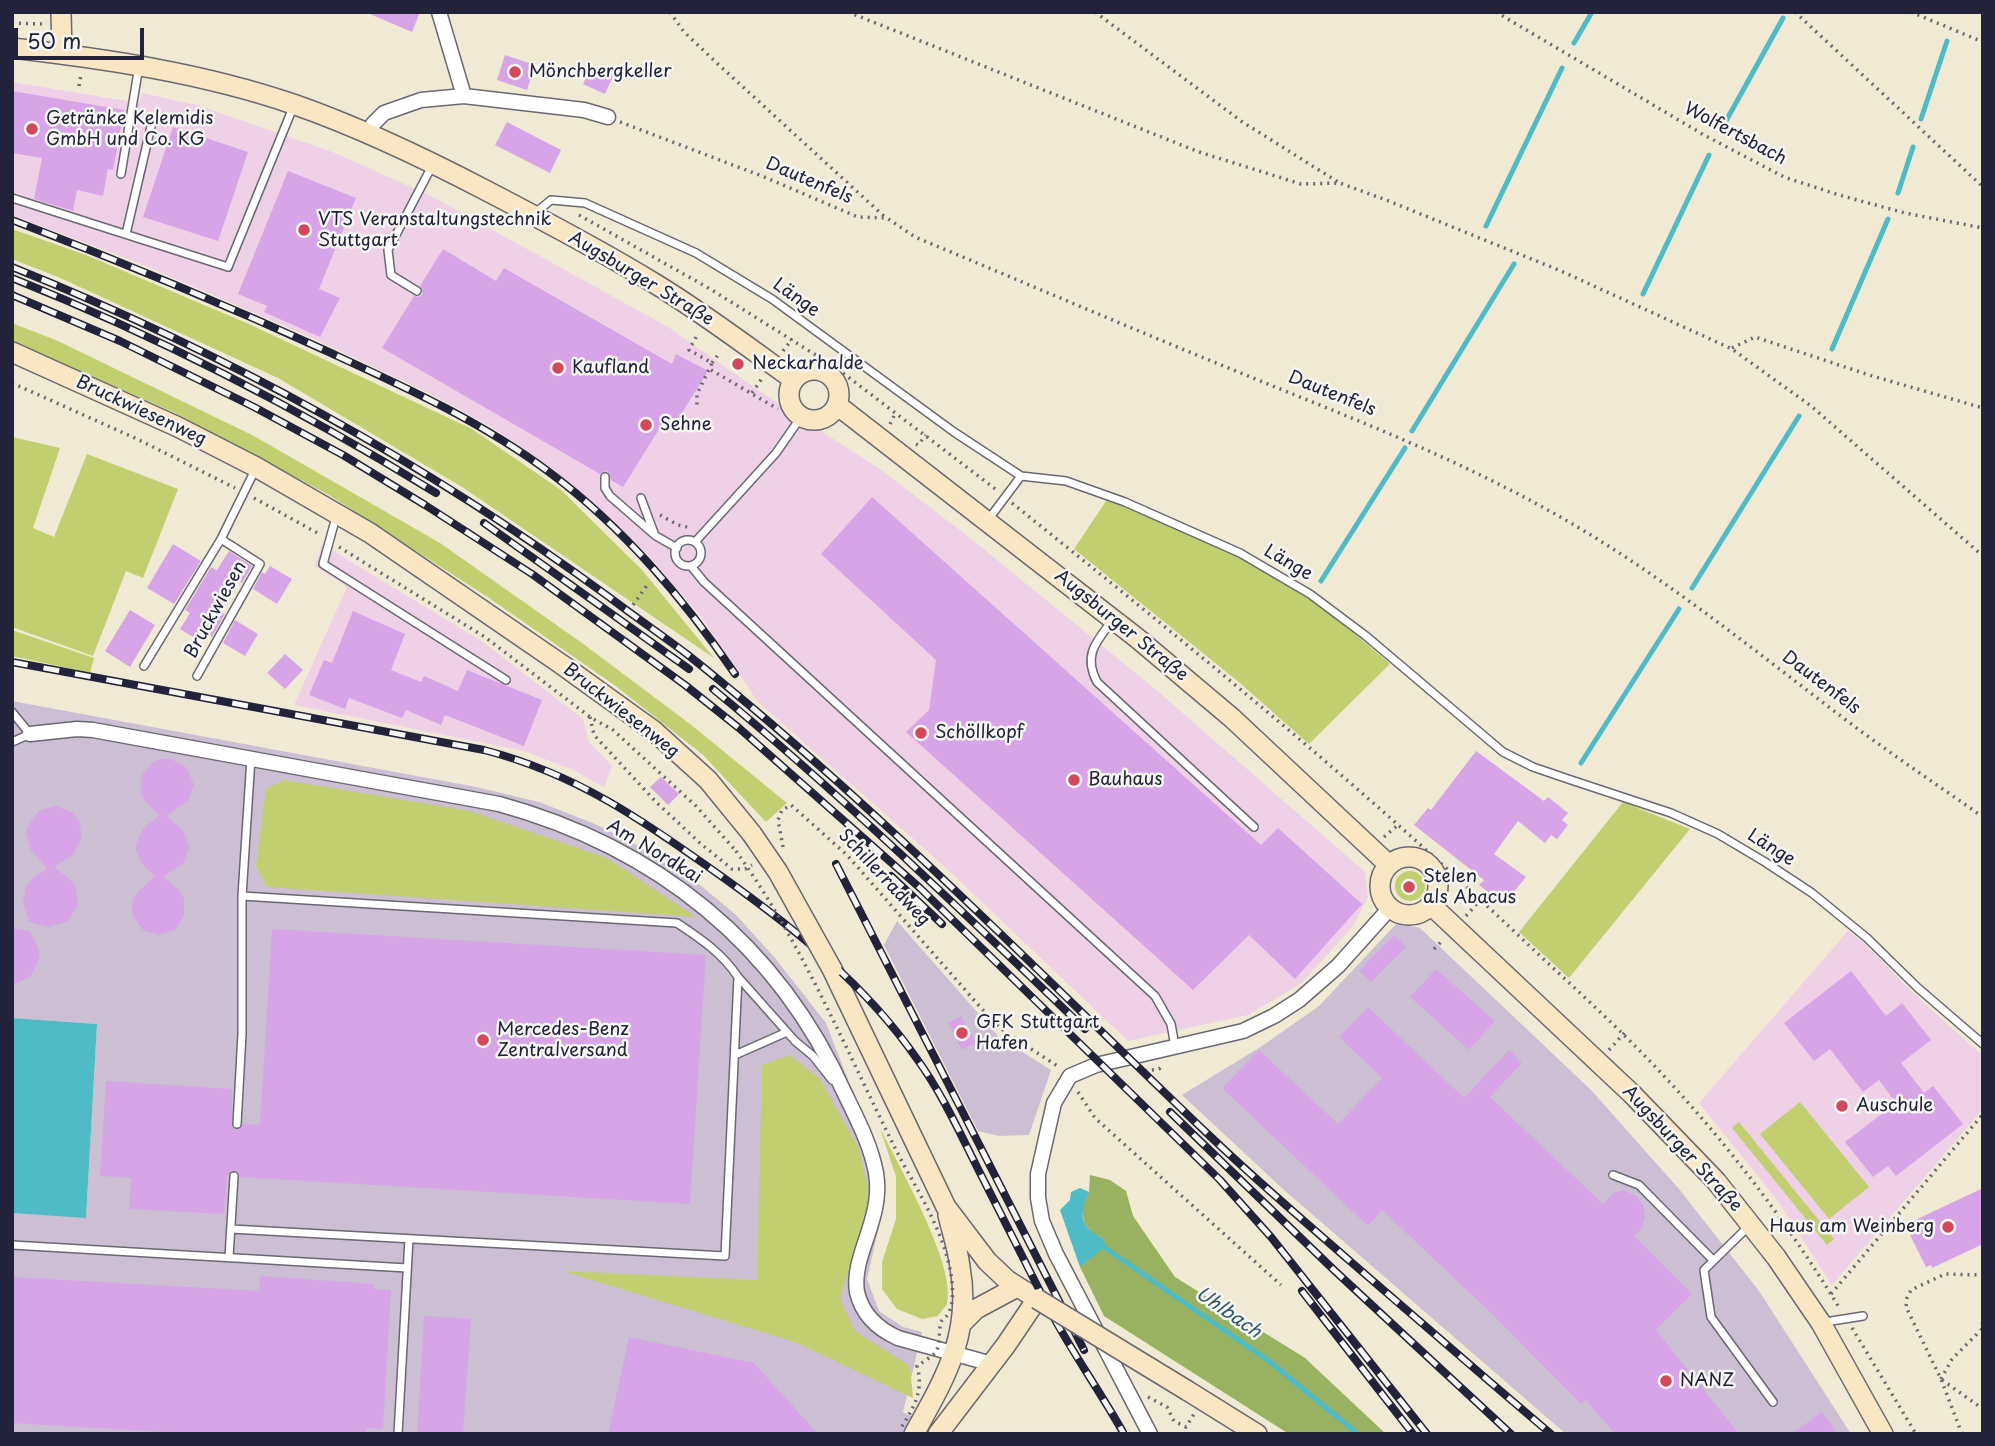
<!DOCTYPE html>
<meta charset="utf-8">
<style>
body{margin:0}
#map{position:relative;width:1995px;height:1446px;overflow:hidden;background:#f0ead5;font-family:"Playpen Sans",sans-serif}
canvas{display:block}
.frame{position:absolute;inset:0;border:14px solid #22223b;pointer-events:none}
.scale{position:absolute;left:14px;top:28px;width:130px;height:32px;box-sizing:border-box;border:4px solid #22223b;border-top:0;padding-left:9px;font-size:21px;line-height:24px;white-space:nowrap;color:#22223b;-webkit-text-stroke:5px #f6f6f2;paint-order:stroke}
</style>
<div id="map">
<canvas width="1995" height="1446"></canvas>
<div class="frame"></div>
<div class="scale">50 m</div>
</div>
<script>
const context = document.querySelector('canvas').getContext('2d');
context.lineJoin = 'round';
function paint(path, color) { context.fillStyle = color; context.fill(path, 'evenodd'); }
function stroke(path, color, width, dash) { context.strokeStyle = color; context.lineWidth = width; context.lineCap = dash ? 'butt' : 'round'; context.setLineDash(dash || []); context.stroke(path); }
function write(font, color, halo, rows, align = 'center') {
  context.font = font + ' "Playpen Sans",sans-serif'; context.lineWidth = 5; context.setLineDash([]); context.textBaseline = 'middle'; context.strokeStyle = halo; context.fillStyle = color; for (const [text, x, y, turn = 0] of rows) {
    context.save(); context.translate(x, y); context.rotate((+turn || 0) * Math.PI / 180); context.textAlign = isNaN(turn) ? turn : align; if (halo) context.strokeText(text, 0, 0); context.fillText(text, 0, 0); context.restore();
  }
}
const built = new Path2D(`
 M12,82L139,103L142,93L200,106L335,153L433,197L668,327L755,388L884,472L970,538L1154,688L1365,872L1368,897L1353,926L1302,983L1248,1015L1128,1041L946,868L757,701L702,618L646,553L598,507L553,469L493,428L437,397L310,337L141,264L12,215Z
 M322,544L483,642L583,719L589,742L612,766L604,787L573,770L524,751L294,705L347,587L315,566Z
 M1848,931L1863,942L1914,994L1983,1056V1109L1832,1285L1777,1200L1699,1103Z`);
const industrial = new Path2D(`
 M12,701L476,787L539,802L595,824L637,845L700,885L736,915L775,958L826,1023L882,1167L885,1200L867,1279L879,1311L903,1327L922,1332L903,1412L945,1434H12V1213L86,1217L97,1024L12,1018Z
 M897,921L999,1037L1051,1070L1029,1135L999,1136L978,1131L884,945Z
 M1397,923L1420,928L1591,1090L1679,1189L1759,1291L1851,1434H1566L1283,1189L1182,1095L1262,1046L1319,1006Z`);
const green = new Path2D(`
 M12,229L86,255L249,324L472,429L561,490L642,570L714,658L462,487L278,378L58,277L12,259Z
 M12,323L58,341L254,436L440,543L582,643L690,724L787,803L766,822L703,755L617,687L489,598L329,495L173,412L12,342Z
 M12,437L60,448L33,528L54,537L87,454L178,489L143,578L126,571L93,656L12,627Z
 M1110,495C1148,512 1186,528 1223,546C1285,576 1339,619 1390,664L1309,744L1240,683L1074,549Z
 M12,630L94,658L90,673L12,656Z
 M284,780L470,811L607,858L696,917L267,887L256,866L266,789Z
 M1623,802L1690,829L1569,978L1519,932Z
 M1395 886a15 15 0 1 1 30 0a15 15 0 1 1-30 0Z
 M790,1055L820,1079L859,1149L870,1197L840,1299L855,1331L910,1366L913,1398L795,1342L562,1271L757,1280L762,1065Z
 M1800,1102L1869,1187L1829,1219L1760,1134Z
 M1739,1122L1834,1239L1827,1245L1732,1128Z
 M880,1128C897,1163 957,1266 947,1303C946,1307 940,1312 938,1316L922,1319L897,1309L882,1289V1262L896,1219V1177Z`);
const forest = new Path2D(`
 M1090,1175L1110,1180L1126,1191L1133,1216L1175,1277L1305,1358L1386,1434H1289L1104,1316L1080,1267L1105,1246L1103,1238L1092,1233L1084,1223L1082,1208L1089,1192Z`);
const water = new Path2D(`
 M12,1018L97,1024L86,1218L12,1213Z
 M1080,1188L1089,1192C1079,1215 1079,1227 1103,1238L1106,1246L1080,1267L1060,1210L1070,1200L1071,1192Z`);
const stream = new Path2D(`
 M1574,43L1592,12
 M1921,119L1947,41
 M1721,130L1783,18
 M1898,193L1913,147
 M1486,226L1562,68
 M1643,294L1709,155
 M1832,349L1888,219
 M1412,431L1514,264
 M1321,581L1405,448
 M1692,588L1799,416
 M1581,763L1679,609
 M1101,1245L1269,1361L1358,1434`);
const building = new Path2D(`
 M365,12H420L412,32Z
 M505,55L535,65L527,90L497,80Z
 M592,65L614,74L605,94L583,84Z
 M12,91L124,110L113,170L108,169L103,196L77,190L73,211L34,199L42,158L12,153Z
 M507,122L561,150L550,173L495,145Z
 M173,127L248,152L218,241L143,217Z
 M288,171L356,198L319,289L340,298L320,337L264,312L267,306L238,294Z
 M443,249L496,281L504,268L672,364L676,354L708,371L677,421L668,415L623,487L611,480L607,471L600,474L382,348L414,296L419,297L423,294L420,286Z
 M872,497L1261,845L1278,828L1362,904L1295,979L1249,935L1193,990L906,732L929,710L936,660L821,554Z
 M173,544L201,561L174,604L147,588Z
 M229,551L252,566L242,583L237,580L218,610L225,614L212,637L205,633L199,641L180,629L190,613L185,610L211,567L217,570Z
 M270,566L292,579L277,604L253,589L262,572L265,574Z
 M130,610L155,625L130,667L105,651Z
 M353,611L405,634L391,670L421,682L424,676L458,691L467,670L542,700L524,746L445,715L441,725L406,710L402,718L349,698L345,709L309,695L324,660L332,663Z
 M235,620L258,634L245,656L223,643Z
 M285,654L303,670L285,689L267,673Z
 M1476,751L1544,801L1548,797L1568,813L1562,820L1568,825L1557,839L1551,835L1545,843L1518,821L1494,854L1526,877L1504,904L1479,885L1484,880L1414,825L1428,808L1431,810Z
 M162,759H171L187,768L194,785L188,801L166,816L183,830L189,847L184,863L163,877L179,890L184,899V916L175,930L159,935L143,930L133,916L132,908L133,899L138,891L155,877L141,863L135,847L142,830L159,815L145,801L141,794V776L153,762Z
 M661,777L679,794L668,805L650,787Z
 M57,806L73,813L79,820L82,838L73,855L54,867L71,880L76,887L78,905L68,921L49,927L29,922L23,903L26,886L32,879L47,868L30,849L26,832L29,823L40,810Z
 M12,928L30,931L39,950V960L30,977L12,985Z
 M272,929L706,955L690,1204L240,1177L238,1171L234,1170L227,1176L224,1214L129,1209L131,1178L100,1176L106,1081L232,1089V1127L237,1130L243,1124L260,1125Z
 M1394,935L1406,947L1371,982L1359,971Z
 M1436,969L1495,1021L1469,1050L1410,997Z
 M1851,971L1886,1016L1902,1003L1931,1040L1901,1063L1924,1093L1933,1086L1963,1124L1896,1176L1888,1166L1873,1177L1845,1142L1896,1103L1879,1080L1863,1092L1830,1049L1814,1061L1784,1023Z
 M1368,1007L1464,1098L1509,1050L1522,1063L1490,1097L1603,1204L1613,1193L1624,1190L1636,1196L1644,1206L1645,1217L1642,1228L1634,1236L1692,1294L1656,1330L1739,1434H1615L1586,1400L1581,1404L1489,1311L1382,1210L1368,1226L1222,1088L1259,1050L1338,1124L1382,1078L1339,1037Z
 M961,1016L976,1043L962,1050L948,1023Z
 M1983,1188V1244L1932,1268L1931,1265L1926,1267L1910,1235L1916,1233L1911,1222Z
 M260,1276L374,1284V1289L391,1290L383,1429L367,1428L366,1434H195L12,1423V1277L259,1291Z
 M424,1316L471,1319L463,1434H417Z
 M629,1337L754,1363L818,1434H608Z
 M1822,1412L1838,1434H1791Z`);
const path = new Path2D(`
 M670,12L684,32L719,65L886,218
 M848,12L1199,152L1301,184L1340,183L1386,200L1561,271L1732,349L1811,406L1983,556
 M1095,12L1241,121L1338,182
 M1496,12L1704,135L1784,177L1839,195L1905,213L1983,228
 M1795,12L1983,187
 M1911,12L1983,42
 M12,23L44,24
 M79,86L81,75
 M620,122L762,176L858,217L887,218L915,237C1011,277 1107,318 1204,358C1325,408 1449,453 1562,518C1662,575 1751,648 1842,717C1888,752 1936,784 1983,817
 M579,215L712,290L835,367L998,491
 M696,337L689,350L712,363L697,394V407
 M1732,348L1755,337L1869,375L1983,408
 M783,351L792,339
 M712,363L720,352
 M711,370L778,409
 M12,383L135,438L235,488
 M752,393L763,377
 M890,424L896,412
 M916,444L918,445L926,435
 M254,498L321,535
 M1012,503C1185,642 1357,782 1518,935C1574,988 1633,1040 1684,1098C1743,1164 1795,1235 1840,1309
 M660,515L678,525L691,528
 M339,547L485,637L590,717L613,730L696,806L736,851
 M633,605L648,584
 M590,717L594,735L656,802L700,843L732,869H745L752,865
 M1384,837L1398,825
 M783,847L778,820L782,810L791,805L847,855L981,1008L1005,1032L1059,1067
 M1466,916L1481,899
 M1434,949L1444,939
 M1609,1050L1626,1031
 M1145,1071L1159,1069L1161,1067
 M1078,1092L1095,1118L1281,1285
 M1831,1294L1983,1114
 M1852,1328L1916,1434
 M1941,1379L1952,1359L1982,1329L1983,1318
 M1942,1380L1983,1409
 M1148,1397L1167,1407L1174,1421L1186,1427L1194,1414
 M1962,1434L1941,1379L1906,1307L1907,1298L1911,1290L1945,1274L1983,1275`);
const lane = new Path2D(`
 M121,174L139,66
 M12,198L228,267L294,105
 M534,214L551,200L585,203L696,253L772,299L954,432L1021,476L1066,481L1125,502L1240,553L1310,594L1366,636L1503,752L1533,767L1568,779L1671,813L1718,834L1765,862L1812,893L1867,938L1918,988L1983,1044
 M126,234L152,122
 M417,291L391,275L388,250L432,166
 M605,477V488L610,496L656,536L677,548
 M641,498L654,533
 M336,517L323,564L506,680
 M988,520L1021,476
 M675 553a13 13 0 1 1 26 0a13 13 0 1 1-26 0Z
 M695,542L776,453L801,417
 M691,566L704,582L1155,996L1171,1024L1175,1046
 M1112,621C1096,642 1083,655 1097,682L1254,827
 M144,666L221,539L256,468
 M197,676L260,564L221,539
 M12,712L30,734L12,742
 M739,978L795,1041L813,1056L832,1080
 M735,1055L787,1032
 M237,1124L242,1034V896L251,758
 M1613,1175L1639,1185L1713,1260
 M1750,1225L1704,1270L1711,1317L1773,1402
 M231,1229L725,1256L738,977C722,953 701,939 677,923L242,896
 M12,1245L407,1268
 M229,1257L234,1176
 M1825,1322L1863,1316
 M398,1434L409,1239`);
const street = new Path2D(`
 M439,12L464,96
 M369,135L373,124L384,113L421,100L464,96L584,110L608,117
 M30,734L77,729L93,730L499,804C656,847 778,944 845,1094C857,1119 871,1145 876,1173C884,1219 851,1255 857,1292C862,1314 878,1329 898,1338L992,1364
 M1150,1434L1056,1254L1042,1221L1038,1198V1174L1054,1103L1070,1076L1096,1065L1243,1031L1274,1016L1299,1000L1338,966L1390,908`);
const secondary = new Path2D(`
 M61,12L62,54
 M12,48C107,59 202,73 293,104C359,127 424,158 487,191C543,220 600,250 654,283C702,312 748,347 794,380
 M12,352L178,427L256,467L370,533L561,664L654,731L708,780L752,834
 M789 395a25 25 0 1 1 50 0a25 25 0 1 1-50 0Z
 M837,405L1137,638L1232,718L1389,865
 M1380 886a29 29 0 1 1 58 0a29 29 0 1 1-58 0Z
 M1431,905L1632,1094L1716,1181L1776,1257L1821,1323L1883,1434
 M832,969L946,1207L987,1261L1007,1280L1037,1299L1006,1345L938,1434
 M962,1323L976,1309L1017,1287
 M1188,1391L1257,1434
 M914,1434C945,1378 972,1334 960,1267C958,1250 952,1232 948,1215`);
const rail = new Path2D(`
 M12,220C120,261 226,305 331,353C407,388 482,422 549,472C624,528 683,598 735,674
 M12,267C226,353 423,461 609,597C635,617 662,635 688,655C874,803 1040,974 1212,1138C1257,1181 1304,1221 1351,1262C1417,1319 1484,1377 1551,1434
 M12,278C160,337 301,410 436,493
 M12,295L120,341L254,407L343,455L425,505L532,574L685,685L739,728L920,888L1220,1180L1271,1237L1427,1434
 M484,523L689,669
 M12,662L484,750C577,774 644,821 721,876C794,928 865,984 917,1059C941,1092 958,1129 976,1165C1000,1212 1024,1260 1048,1307C1071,1351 1100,1391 1124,1434
 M713,689C843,796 964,913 1085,1029
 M836,864L1084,1350
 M891,876L942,924
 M1170,1112L1335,1271L1511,1434
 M1302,1291L1413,1434`);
const pathBridge = new Path2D(`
 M736,851C800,940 843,1043 892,1142C914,1187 947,1232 952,1283C953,1292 953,1306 948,1314C944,1320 944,1316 941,1322C938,1332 941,1345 935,1353C930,1358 923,1362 917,1366C924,1391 914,1407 901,1428`);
const secondaryBridge = new Path2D(`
 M752,834L778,872L832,969
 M1037,1299L1188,1391`);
const markers = [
 [515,72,7,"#d1495b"],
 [32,129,7,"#d1495b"],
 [304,230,7,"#d1495b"],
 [738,364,7,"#d1495b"],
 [558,368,7,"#d1495b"],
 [646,425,7,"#d1495b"],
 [921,733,7,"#d1495b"],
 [1074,780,7,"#d1495b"],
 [1409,887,7,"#d1495b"],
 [962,1033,7,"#d1495b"],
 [483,1040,7,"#d1495b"],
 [1842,1106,7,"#d1495b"],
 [1948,1227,7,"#d1495b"],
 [1666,1381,7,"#d1495b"]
];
const poiNames = [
 ["Mönchbergkeller",529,72],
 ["Getränke Kelemidis",46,119],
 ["GmbH und Co. KG",46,140],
 ["VTS Veranstaltungstechnik",318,220],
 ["Stuttgart",318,241],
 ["Neckarhalde",752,364],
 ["Kaufland",572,368],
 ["Sehne",660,425],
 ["Schöllkopf",935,733],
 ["Bauhaus",1088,780],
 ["Stelen",1423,877],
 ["als Abacus",1423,898],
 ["GFK Stuttgart",976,1023],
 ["Hafen",976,1044],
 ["Mercedes-Benz",497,1030],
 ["Zentralversand",497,1051],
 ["Auschule",1856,1106],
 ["Haus am Weinberg",1934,1227,"right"],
 ["NANZ",1680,1381]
];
const streetNames = [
 ["Wolfertsbach",1735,134,28],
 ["Dautenfels",809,181,23],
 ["Augsburger Straße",641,279,31],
 ["Länge",796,298,35],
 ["Dautenfels",1332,394,22],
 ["Bruckwiesenweg",141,411,25],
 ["Länge",1288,563,30],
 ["Bruckwiesen",216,610,-61],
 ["Augsburger Straße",1121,626,39],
 ["Dautenfels",1821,683,37],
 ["Bruckwiesenweg",621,711,38],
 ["Länge",1771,848,32],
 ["Am Nordkai",654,852,31],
 ["Schillerradweg",884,878,47],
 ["Augsburger Straße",1682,1149,47]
];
const waterNames = [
 ["Uhlbach",1228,1313,35]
];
paint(built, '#eed0e7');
paint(industrial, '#ccbed3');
paint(green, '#c2cf70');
paint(forest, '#99b262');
paint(water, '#4ebbc6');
stroke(stream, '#4ebbc6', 5);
paint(building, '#d7a5e7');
stroke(lane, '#6a6871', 10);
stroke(street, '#6a6871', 17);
stroke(secondary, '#6a6871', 22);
stroke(path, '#6a6871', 3.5, [2, 5]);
stroke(lane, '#fff', 7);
stroke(street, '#fff', 14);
stroke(secondary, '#f9e7c3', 19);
stroke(rail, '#22223b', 8);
stroke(rail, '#f6f6f2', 5, [16]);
stroke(secondaryBridge, '#6a6871', 22, []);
stroke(pathBridge, '#6a6871', 3.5, [2, 5]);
stroke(secondaryBridge, '#f9e7c3', 19);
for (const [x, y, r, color] of markers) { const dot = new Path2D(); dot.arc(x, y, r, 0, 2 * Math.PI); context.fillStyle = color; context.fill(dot); stroke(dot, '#f6f6f2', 2.5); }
write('18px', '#22223b', '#f6f6f2', poiNames, 'left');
write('18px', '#22223b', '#f6f6f2', streetNames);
write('italic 19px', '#31586c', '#f6f6f2', waterNames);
</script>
